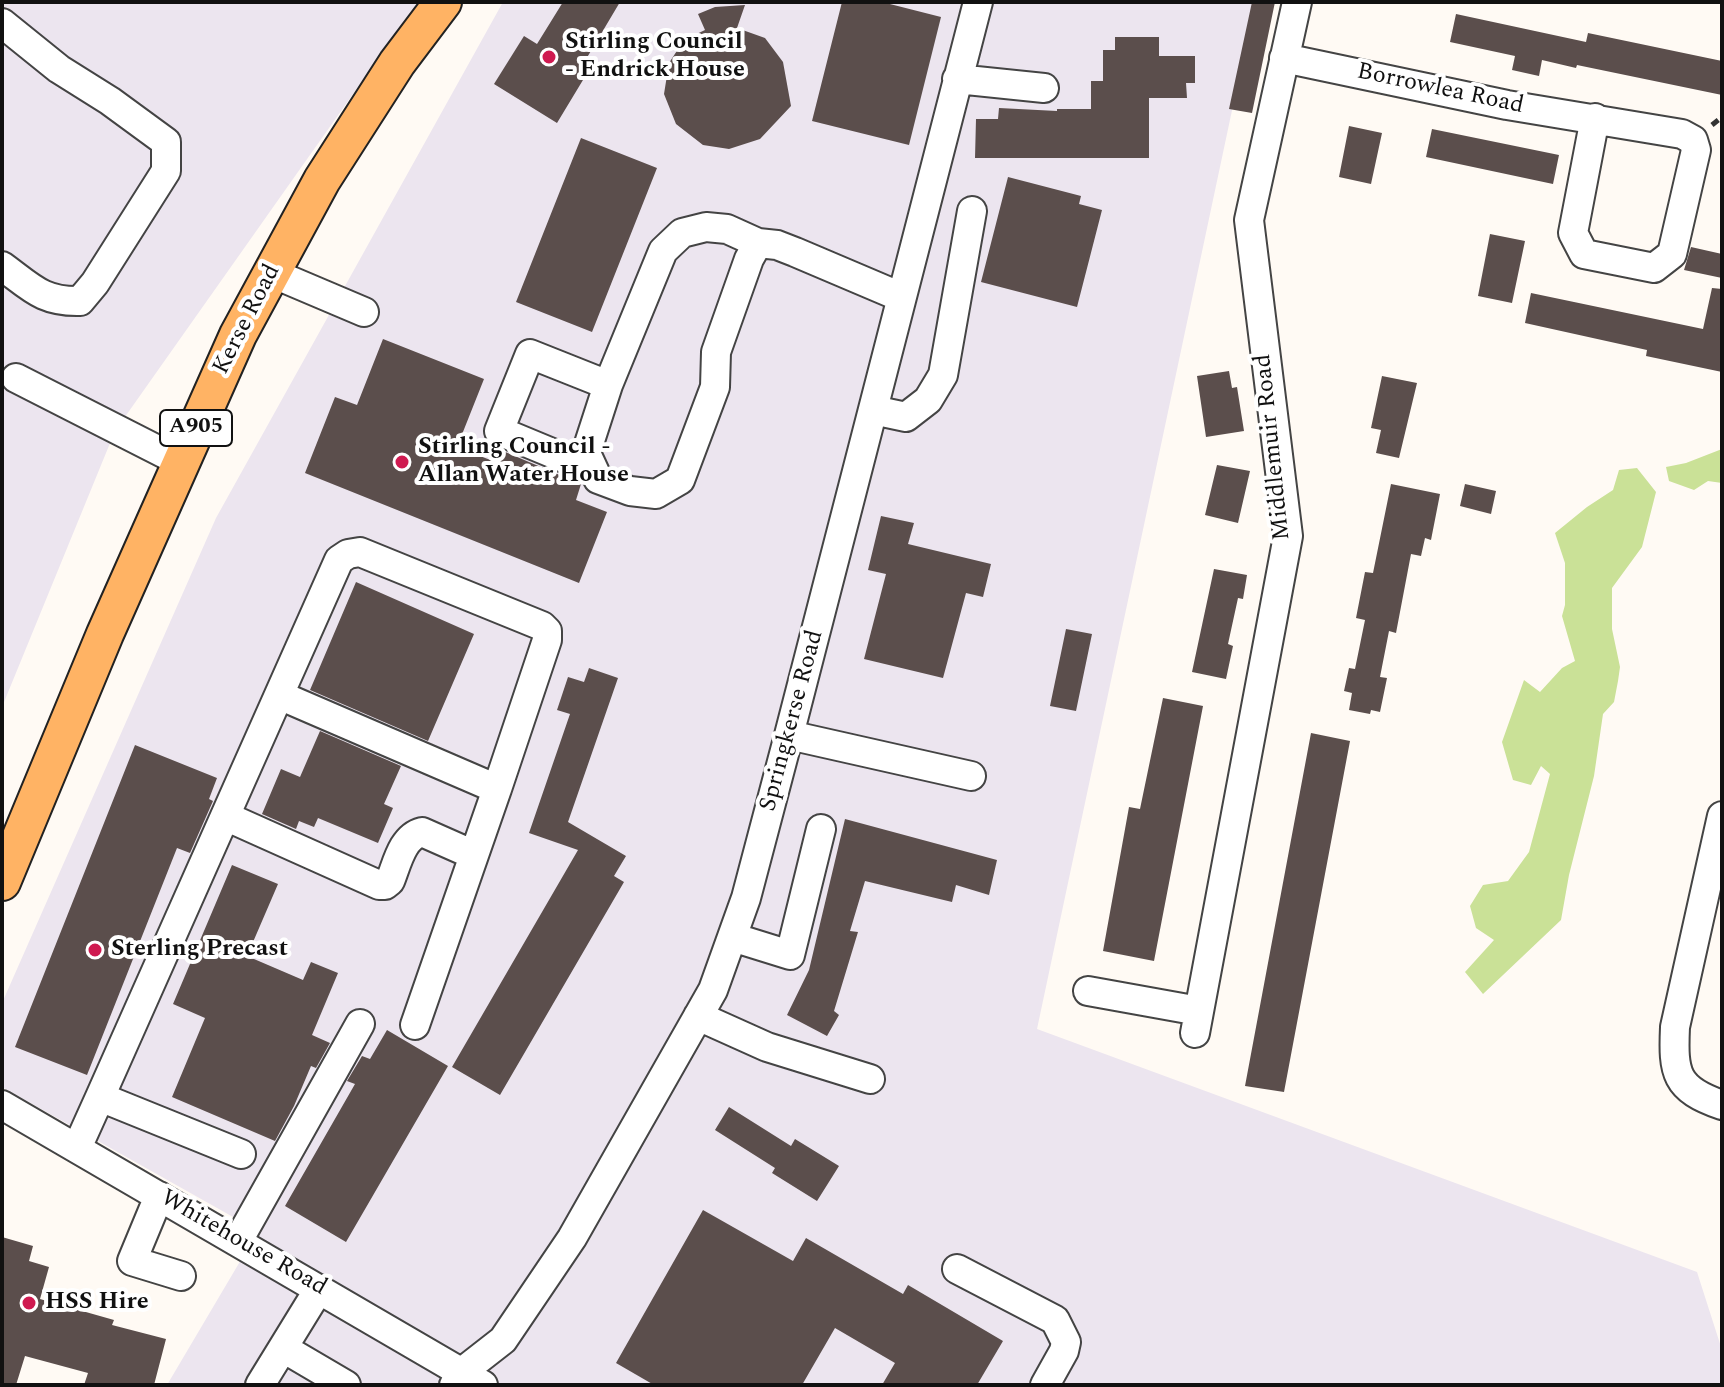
<!DOCTYPE html>
<style>
body{margin:0}
#map{position:relative;width:1724px;height:1387px;overflow:hidden;background:#fffaf4;font-family:Spectral,serif}
canvas{display:block}
.frame{position:absolute;inset:0;border:4px solid #111;pointer-events:none}
</style>
<div id="map">
<canvas width="1724" height="1387"></canvas>
<div class="frame"></div>
</div>
<script>
const context = document.querySelector('canvas').getContext('2d');
context.lineJoin = 'round';
function paint(path, color) { context.fillStyle = color; context.fill(path, 'evenodd'); }
function stroke(path, color, width, dash) { context.strokeStyle = color; context.lineWidth = width; context.lineCap = dash ? 'butt' : 'round'; context.setLineDash(dash || []); context.stroke(path); }
function write(font, color, halo, rows, align = 'center') {
  context.font = font + ' Spectral,serif'; context.lineWidth = 8; context.setLineDash([]); context.textBaseline = 'middle'; context.strokeStyle = halo; context.fillStyle = color; for (const [text, x, y, turn = 0] of rows) {
    context.save(); context.translate(x, y); context.rotate((+turn || 0) * Math.PI / 180); context.textAlign = isNaN(turn) ? turn : align; if (halo) context.strokeText(text, 0, 0); context.fillText(text, 0, 0); context.restore();
  }
}
const industrial = new Path2D(`
 M2,2H418L115,431L2,707Z
 M503,2H1255L1037,1029L1697,1272L1722,1350V1385H167L258,1231L2,1087V1003L216,518Z`);
const forest = new Path2D(`
 M1722,449V483L1708,481L1694,490L1669,481L1666,467L1686,463Z
 M1637,468L1656,492L1642,547L1612,588V629L1620,667L1618,681L1614,702L1603,714L1594,776L1569,875L1561,920L1483,994L1465,972L1494,940L1476,928L1470,906L1483,885L1508,881L1529,852L1550,774L1541,766L1531,785L1513,780L1502,742L1524,680L1540,692L1562,668L1575,661L1562,616L1565,605V563L1555,533L1587,507L1613,490L1619,470Z`);
const building = new Path2D(`
 M563,2H620L579,71L586,75L557,123L494,84L524,36L537,44Z
 M842,2H882L941,17L909,145L812,121Z
 M1252,2H1275L1252,113L1229,109Z
 M745,5L737,28L765,38L783,62L791,106L760,139L729,149L703,145L676,124L664,94L669,63L684,40L705,30L698,14L715,7Z
 M1456,14L1586,42L1588,33L1722,61V95L1577,65L1576,68L1542,60L1539,76L1512,70L1515,56L1450,42Z
 M1115,37H1159V56H1195V83H1186L1187,98H1149V158H975L976,119H998L999,108L1057,111V109H1091V81H1103V50H1115Z
 M1349,126L1382,133L1371,184L1339,177Z
 M1432,129L1559,155L1553,184L1426,157Z
 M581,138L657,168L592,332L516,302Z
 M1008,177L1081,196L1079,204L1102,210L1077,307L981,282Z
 M1490,234L1525,241L1512,303L1478,296Z
 M1691,247L1722,254V278L1684,270Z
 M1712,288L1722,289V372L1646,356L1647,350L1525,323L1531,293L1703,329Z
 M383,339L484,379L457,447L498,463L503,451L581,484L576,500L607,512L579,583L305,473L335,397L357,405Z
 M1229,371L1232,388L1237,387L1244,431L1206,437L1197,376Z
 M1382,376L1417,383L1399,458L1376,453L1381,430L1371,428Z
 M1217,465L1250,471L1238,523L1205,515Z
 M1391,484L1440,494L1431,540L1425,538L1421,556L1411,554L1396,633L1389,631L1380,677L1387,678L1380,712L1371,710L1370,714L1349,710L1352,693L1344,691L1349,668L1355,669L1365,620L1356,618L1365,572L1373,573Z
 M1465,484L1496,491L1491,514L1460,506Z
 M881,516L914,523L908,544L991,564L983,597L966,593L943,678L864,659L886,574L868,570Z
 M1214,569L1247,575L1243,599L1238,598L1228,644L1233,646L1226,679L1192,672Z
 M356,582L474,634L428,741L310,690Z
 M1066,629L1092,634L1076,711L1050,706Z
 M589,668L618,678L568,822L626,856L614,876L624,882L500,1095L452,1067L578,850L529,833L570,714L557,710L568,677L584,682Z
 M1163,698L1203,706L1154,961L1103,951L1129,807L1140,809Z
 M320,731L401,766L384,804L393,808L378,843L318,818L314,827L299,821L296,829L262,814L281,769L300,777Z
 M1311,733L1350,741L1284,1092L1245,1086Z
 M135,745L217,778L209,799L213,801L190,853L177,848L87,1075L15,1047Z
 M845,819L997,860L989,895L956,885L952,902L865,881L850,931L858,932L834,1011L839,1015L827,1036L787,1015L809,970Z
 M232,865L278,884L247,956L303,980L311,962L338,973L312,1035L330,1043L316,1068L311,1066L294,1106L275,1141L172,1097L205,1018L173,1004Z
 M387,1030L448,1066L346,1242L285,1206L355,1084L347,1081L362,1056L370,1059Z
 M729,1107L791,1146L795,1139L839,1166L817,1201L772,1173L775,1168L715,1130Z
 M703,1210L793,1261L806,1238L903,1294L908,1285L1003,1341L977,1385H882L895,1363L835,1328L802,1385H654L616,1363Z
 M2,1237L33,1246L29,1261L49,1267L40,1299L114,1320L112,1325L166,1339L154,1385H84L88,1373L25,1356L16,1385H2Z`);
const path = new Path2D(`
 M1712,125L1722,117`);
const minor = new Path2D(`
 M2,23L59,69L110,101L166,142V171L95,283L80,301C42,302 31,287 2,266
 M1284,58L1507,105L1682,134L1693,140L1696,150L1672,254L1654,268L1584,254L1573,233L1595,118
 M957,79L1044,88
 M758,243L727,229L706,227L682,233L663,251L608,385L586,453L598,479L630,491L656,494L680,480L715,387L716,352L749,259L758,243L777,245L795,252L901,297
 M272,273L364,312
 M16,378L181,462
 M873,410L906,417L928,400L943,375L972,211
 M593,470L499,431L530,354L608,385
 M789,735L971,776
 M225,816L379,885H385L390,881C397,864 402,837 422,832L474,855
 M1722,816L1675,1027C1673,1073 1675,1089 1722,1105
 M732,937L790,955L821,829
 M1088,991L1199,1011
 M698,1016L767,1047L870,1079
 M415,1025L497,789
 M1195,1033L1288,536L1249,220L1297,2
 M100,1097L241,1154
 M2,1105L483,1385
 M77,1148L100,1097C180,918 259,739 339,560L348,554L360,552L542,626L547,631V640L497,789L279,695
 M159,1196L132,1261L181,1276
 M238,1241L360,1024
 M957,1269L1055,1320L1066,1342L1064,1351L1045,1385
 M283,1348L346,1385
 M260,1385L319,1289
 M454,1385L462,1372L503,1340L572,1238L713,990L746,898L789,735L978,2`);
const major = new Path2D(`
 M2,882L105,634L238,335L322,180L397,63L443,2`);
const markers = [
 [549,57,8,"#cf1a50"],
 [402,462,8,"#cf1a50"],
 [95,950,8,"#cf1a50"],
 [29,1303,8,"#cf1a50"]
];
const shields = [
 [196,428,72]
];
const shieldNames = [
 ["A905",196,428]
];
const poiNames = [
 ["Stirling Council",565,43],
 ["- Endrick House",565,71],
 ["Stirling Council -",418,448],
 ["Allan Water House",418,476],
 ["Sterling Precast",111,950],
 ["HSS Hire",45,1303]
];
const streetNames = [
 ["Borrowlea Road",1440,90,12],
 ["Kerse Road",248,320,-63],
 ["Middlemuir Road",1274,447,-96],
 ["Springkerse Road",793,721,-75],
 ["Whitehouse Road",243,1244,30]
];
paint(industrial, '#ece5ef');
paint(forest, '#cae197');
paint(building, '#5b4e4c');
stroke(minor, '#444', 32);
stroke(major, '#222', 40);
stroke(path, '#333', 5, [8, 4]);
stroke(minor, '#fff', 28);
stroke(major, '#ffb364', 36);
for (const [x, y, r, color] of markers) { const dot = new Path2D(); dot.arc(x, y, r, 0, 2 * Math.PI); context.fillStyle = color; context.fill(dot); stroke(dot, '#fff', 3); }
for (const [x, y, w] of shields) { const box = new Path2D(); box.roundRect(x - w / 2, y - 18, w, 36, 6); context.fillStyle = '#fff'; context.fill(box); stroke(box, '#111', 2); }
write('bold 22px', '#111', null, shieldNames);
write('bold 24px', '#111', '#fff', poiNames, 'left');
write('24px', '#111', '#fff', streetNames);
</script>
